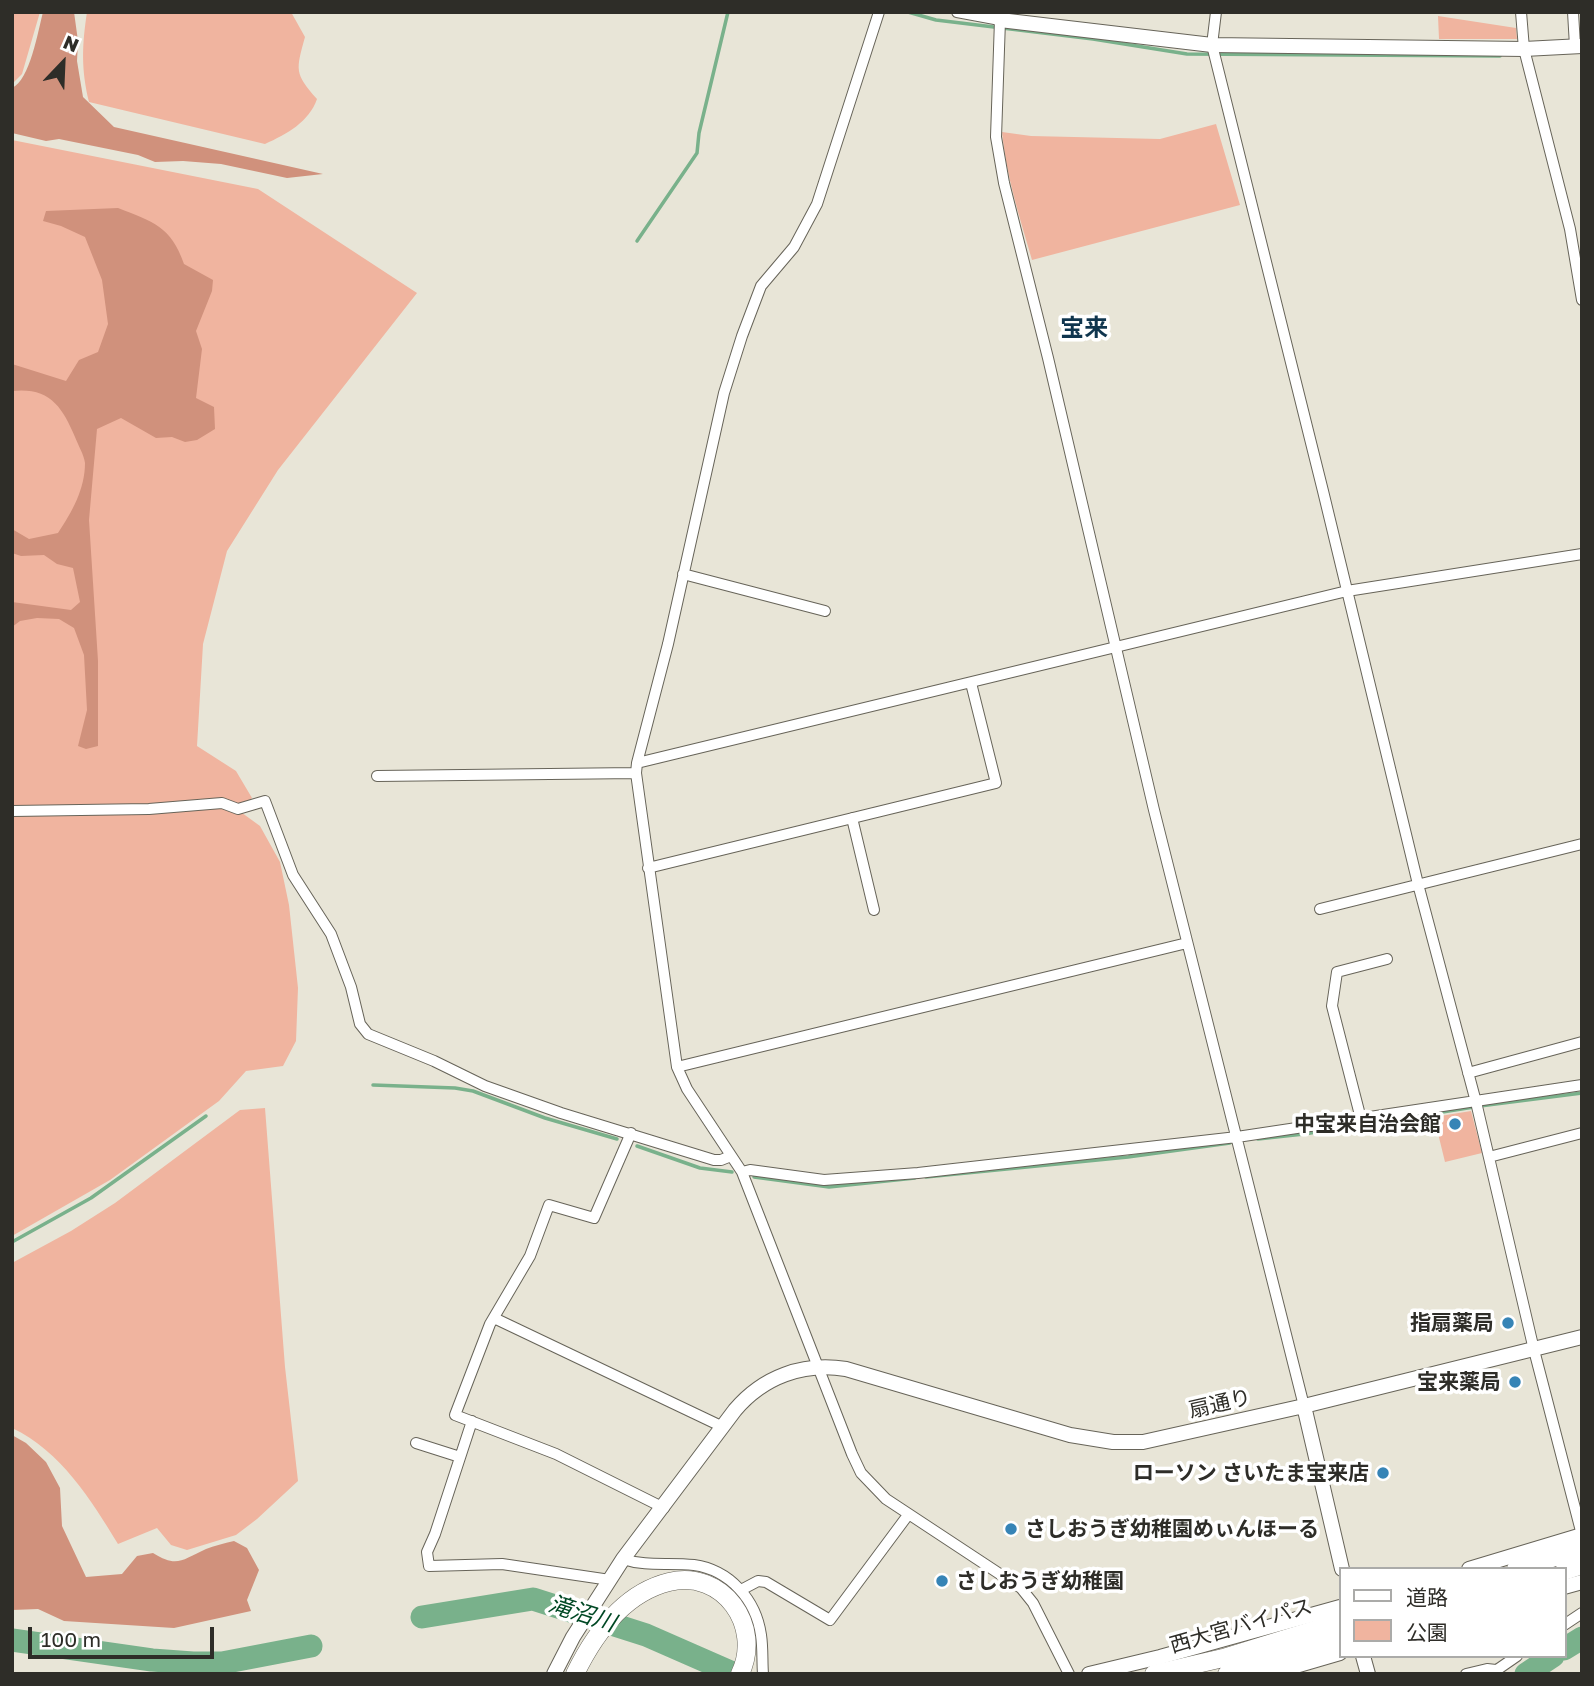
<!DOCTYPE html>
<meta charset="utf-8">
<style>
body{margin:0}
#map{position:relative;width:1594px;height:1686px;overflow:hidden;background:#e8e5d7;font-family:"Golos Text","Noto Sans JP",sans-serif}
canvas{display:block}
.frame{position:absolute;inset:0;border:14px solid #2e2d28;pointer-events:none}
.legend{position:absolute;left:1339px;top:1567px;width:228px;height:91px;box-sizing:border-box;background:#fff;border:2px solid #ababa9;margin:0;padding:9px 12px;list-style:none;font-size:21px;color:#2e2d28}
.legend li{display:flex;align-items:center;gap:14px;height:35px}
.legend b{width:35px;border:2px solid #ababa9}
.north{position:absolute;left:28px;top:28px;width:70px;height:70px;-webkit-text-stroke:5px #fff;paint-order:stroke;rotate:23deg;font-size:19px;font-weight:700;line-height:28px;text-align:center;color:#2e2d28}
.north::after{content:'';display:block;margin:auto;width:24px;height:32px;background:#2e2d28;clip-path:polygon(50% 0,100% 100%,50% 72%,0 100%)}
.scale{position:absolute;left:28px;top:1627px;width:186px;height:32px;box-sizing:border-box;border:4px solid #2e2d28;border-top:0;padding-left:9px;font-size:21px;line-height:24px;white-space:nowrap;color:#2e2d28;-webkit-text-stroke:5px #fff;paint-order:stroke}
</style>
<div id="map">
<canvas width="1594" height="1686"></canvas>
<div class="frame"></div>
<ul class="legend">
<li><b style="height:9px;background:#fff"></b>道路</li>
<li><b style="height:19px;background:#f0b49f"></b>公園</li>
</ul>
<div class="north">N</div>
<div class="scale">100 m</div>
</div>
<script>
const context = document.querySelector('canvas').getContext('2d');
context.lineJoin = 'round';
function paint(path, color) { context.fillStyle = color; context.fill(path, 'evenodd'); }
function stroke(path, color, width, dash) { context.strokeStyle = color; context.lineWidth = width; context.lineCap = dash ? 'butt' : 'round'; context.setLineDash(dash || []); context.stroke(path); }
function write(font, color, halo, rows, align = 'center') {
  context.font = font + ' "Golos Text","Noto Sans JP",sans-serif'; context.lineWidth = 7; context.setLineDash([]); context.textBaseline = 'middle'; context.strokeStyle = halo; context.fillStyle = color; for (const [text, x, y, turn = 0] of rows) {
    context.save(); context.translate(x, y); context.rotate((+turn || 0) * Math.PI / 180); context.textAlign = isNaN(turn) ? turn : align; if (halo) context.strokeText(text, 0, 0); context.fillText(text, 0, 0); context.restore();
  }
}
const green = new Path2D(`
 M12,12H40L22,74L12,84Z
 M87,12H291L305,37C296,70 294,73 317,99C309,122 287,134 265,144L89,102C81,69 82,45 87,12Z
 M1438,16L1516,28L1517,39H1439Z
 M1216,124L1240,205L1032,260C1020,218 1006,176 1002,132L1031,136L1160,139Z
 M12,140L258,189L417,293L278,470L227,551L203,644L197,746L236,771L252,798L238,810L260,826L280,862L289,905L298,988L296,1041L283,1066L246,1071L219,1101L110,1180L12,1236Z
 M265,1108L285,1367L298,1481L257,1519L236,1535L187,1550L171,1545L157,1528L118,1544C91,1500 61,1451 12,1428V1263L71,1231L115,1203L240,1110Z
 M1471,1111L1482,1153L1445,1162L1434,1117Z`);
const forest = new Path2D(`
 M43,12H74L78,41L77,61L83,97L114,127L323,174L287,178L221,164L183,161L155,162L138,155L59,139L46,141L12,133V88C30,80 38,31 43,12Z
 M118,208C153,222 171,226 184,264L213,280L212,291L196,331L202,349L196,398L214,407L215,429L197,440L185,442L172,437L156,438L121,418L97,429L89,520L98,661V746L86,749L78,746L87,710L84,655L74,628L59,619L37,618L20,621L12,627V602L71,610L80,602L73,568L57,564L44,555L21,556L12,553V529L29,539L58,533C72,512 85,489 85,463C84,455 78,445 75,437C62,406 49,387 12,391V364L66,381L79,360L98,352L108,324L102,280L85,237L61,226L43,221L46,211Z
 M12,1435L26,1443L46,1462L60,1488L62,1526L86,1577L122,1574L137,1556L153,1553C177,1568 182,1560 206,1549C214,1546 224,1543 234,1541L247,1548L259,1570L247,1600L251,1611L174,1628L64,1621L38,1609L12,1610Z`);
const stream = new Path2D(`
 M908,12L936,20L1093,39L1187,54L1500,56
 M637,241L697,153L699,133L728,12
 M373,1085L455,1088L473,1091L545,1118L617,1139
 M1480,1106L1582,1093
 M1258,1139L1304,1134L1474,1107
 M637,1146L700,1168L732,1172
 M754,1177L829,1187L915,1178
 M926,1177L1128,1157L1230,1143
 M12,1242L91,1198L206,1116`);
const river = new Path2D(`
 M422,1617L533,1599L646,1635L735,1674
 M12,1640L152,1660L193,1663H222L311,1646
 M1564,1649L1582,1638
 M1526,1674L1553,1656`);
const minor = new Path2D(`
 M879,12L817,204L794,247L761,286L742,336L724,393L668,644L637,763L636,773L677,1067L687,1089L742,1172L852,1454L861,1473L886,1499L1021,1588L1033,1603L1069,1674
 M957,12L1000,20L996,137L1004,183L1048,358L1154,810L1304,1406
 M1216,12L1212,45L1323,491L1418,884L1476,1102L1534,1350L1582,1535
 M1521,12L1524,49L1570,229L1582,300
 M1573,12L1575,46
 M683,574L825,611
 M637,763L1347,591L1582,554
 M377,776L636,773
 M12,811L149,809L222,803L238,809L265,801L293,875L331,934L351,987L360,1024L368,1034L434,1061L485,1086L561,1113L714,1160H721L731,1156
 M852,818L874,910
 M648,868L996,783L971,683
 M1320,909L1582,844
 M677,1067L1187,943
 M1468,1073L1582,1042
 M1361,1119L1332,1006L1337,972L1387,959
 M631,1133L594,1218L549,1205L530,1256L490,1324L455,1415L556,1454L664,1508
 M1489,1157L1582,1133
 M742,1172L750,1170L824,1180L918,1173L1237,1137L1582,1085
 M494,1318L723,1427
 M472,1421L435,1534L427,1552L429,1566L502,1564L610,1580
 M416,1443L460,1457
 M623,1559C647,1567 669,1562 694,1565C730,1570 756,1600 761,1635C763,1648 762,1661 763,1674
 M741,1590L758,1581L766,1582L830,1620L908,1515
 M1564,1625L1582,1613
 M1466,1674L1487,1669L1496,1670
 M1491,1674L1517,1656`);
const tertiary = new Path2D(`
 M1002,12L1000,20L1212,45L1524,49L1582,46
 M1304,1406L1342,1569
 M1469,1569L1582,1535
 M1564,1587L1582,1582
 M1363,1656L1368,1674
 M554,1674L573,1637L623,1559L735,1410C763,1377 803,1362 846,1369L1070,1435L1113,1442H1143L1304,1406L1582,1337
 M1089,1674L1160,1657L1340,1607
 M1268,1674L1340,1653`);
const trunk = new Path2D(`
 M1516,1569L1582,1549
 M1564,1571L1582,1565
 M575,1674C594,1635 624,1593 669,1582C723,1569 763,1626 740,1674
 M1154,1674L1223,1658L1340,1622
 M1227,1674L1340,1640`);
const markers = [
 [1455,1124,7,"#3684b6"],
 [1508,1323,7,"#3684b6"],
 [1515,1382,7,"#3684b6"],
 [1383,1473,7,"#3684b6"],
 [1011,1529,7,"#3684b6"],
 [942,1581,7,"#3684b6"]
];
const poiNames = [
 ["中宝来自治会館",1441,1124],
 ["指扇薬局",1494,1323],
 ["宝来薬局",1501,1382],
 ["ローソン さいたま宝来店",1369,1473],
 ["さしおうぎ幼稚園めぃんほーる",1025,1529,"left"],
 ["さしおうぎ幼稚園",956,1581,"left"]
];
const streetNames = [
 ["扇通り",1220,1404,-13],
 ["西大宮バイパス",1241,1626,-16]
];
const waterNames = [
 ["滝沼川",582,1614,18]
];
const quarterNames = [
 ["宝来",1084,328]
];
paint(green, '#f0b49f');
paint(forest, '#d0917c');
stroke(stream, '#79b18b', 3.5);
stroke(river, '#79b18b', 23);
stroke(minor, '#676459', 12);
stroke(tertiary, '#676459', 16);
stroke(trunk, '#676459', 19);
stroke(minor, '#fff', 10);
stroke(tertiary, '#fff', 14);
stroke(trunk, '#fff', 18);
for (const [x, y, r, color] of markers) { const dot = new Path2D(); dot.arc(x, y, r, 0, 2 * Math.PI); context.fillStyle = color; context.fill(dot); stroke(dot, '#fff', 2.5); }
write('bold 21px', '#2e2d28', '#fff', poiNames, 'right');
write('21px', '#2e2d28', '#fff', streetNames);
write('italic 23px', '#004824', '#fff', waterNames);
write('bold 24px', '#0f354d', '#fff', quarterNames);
</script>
